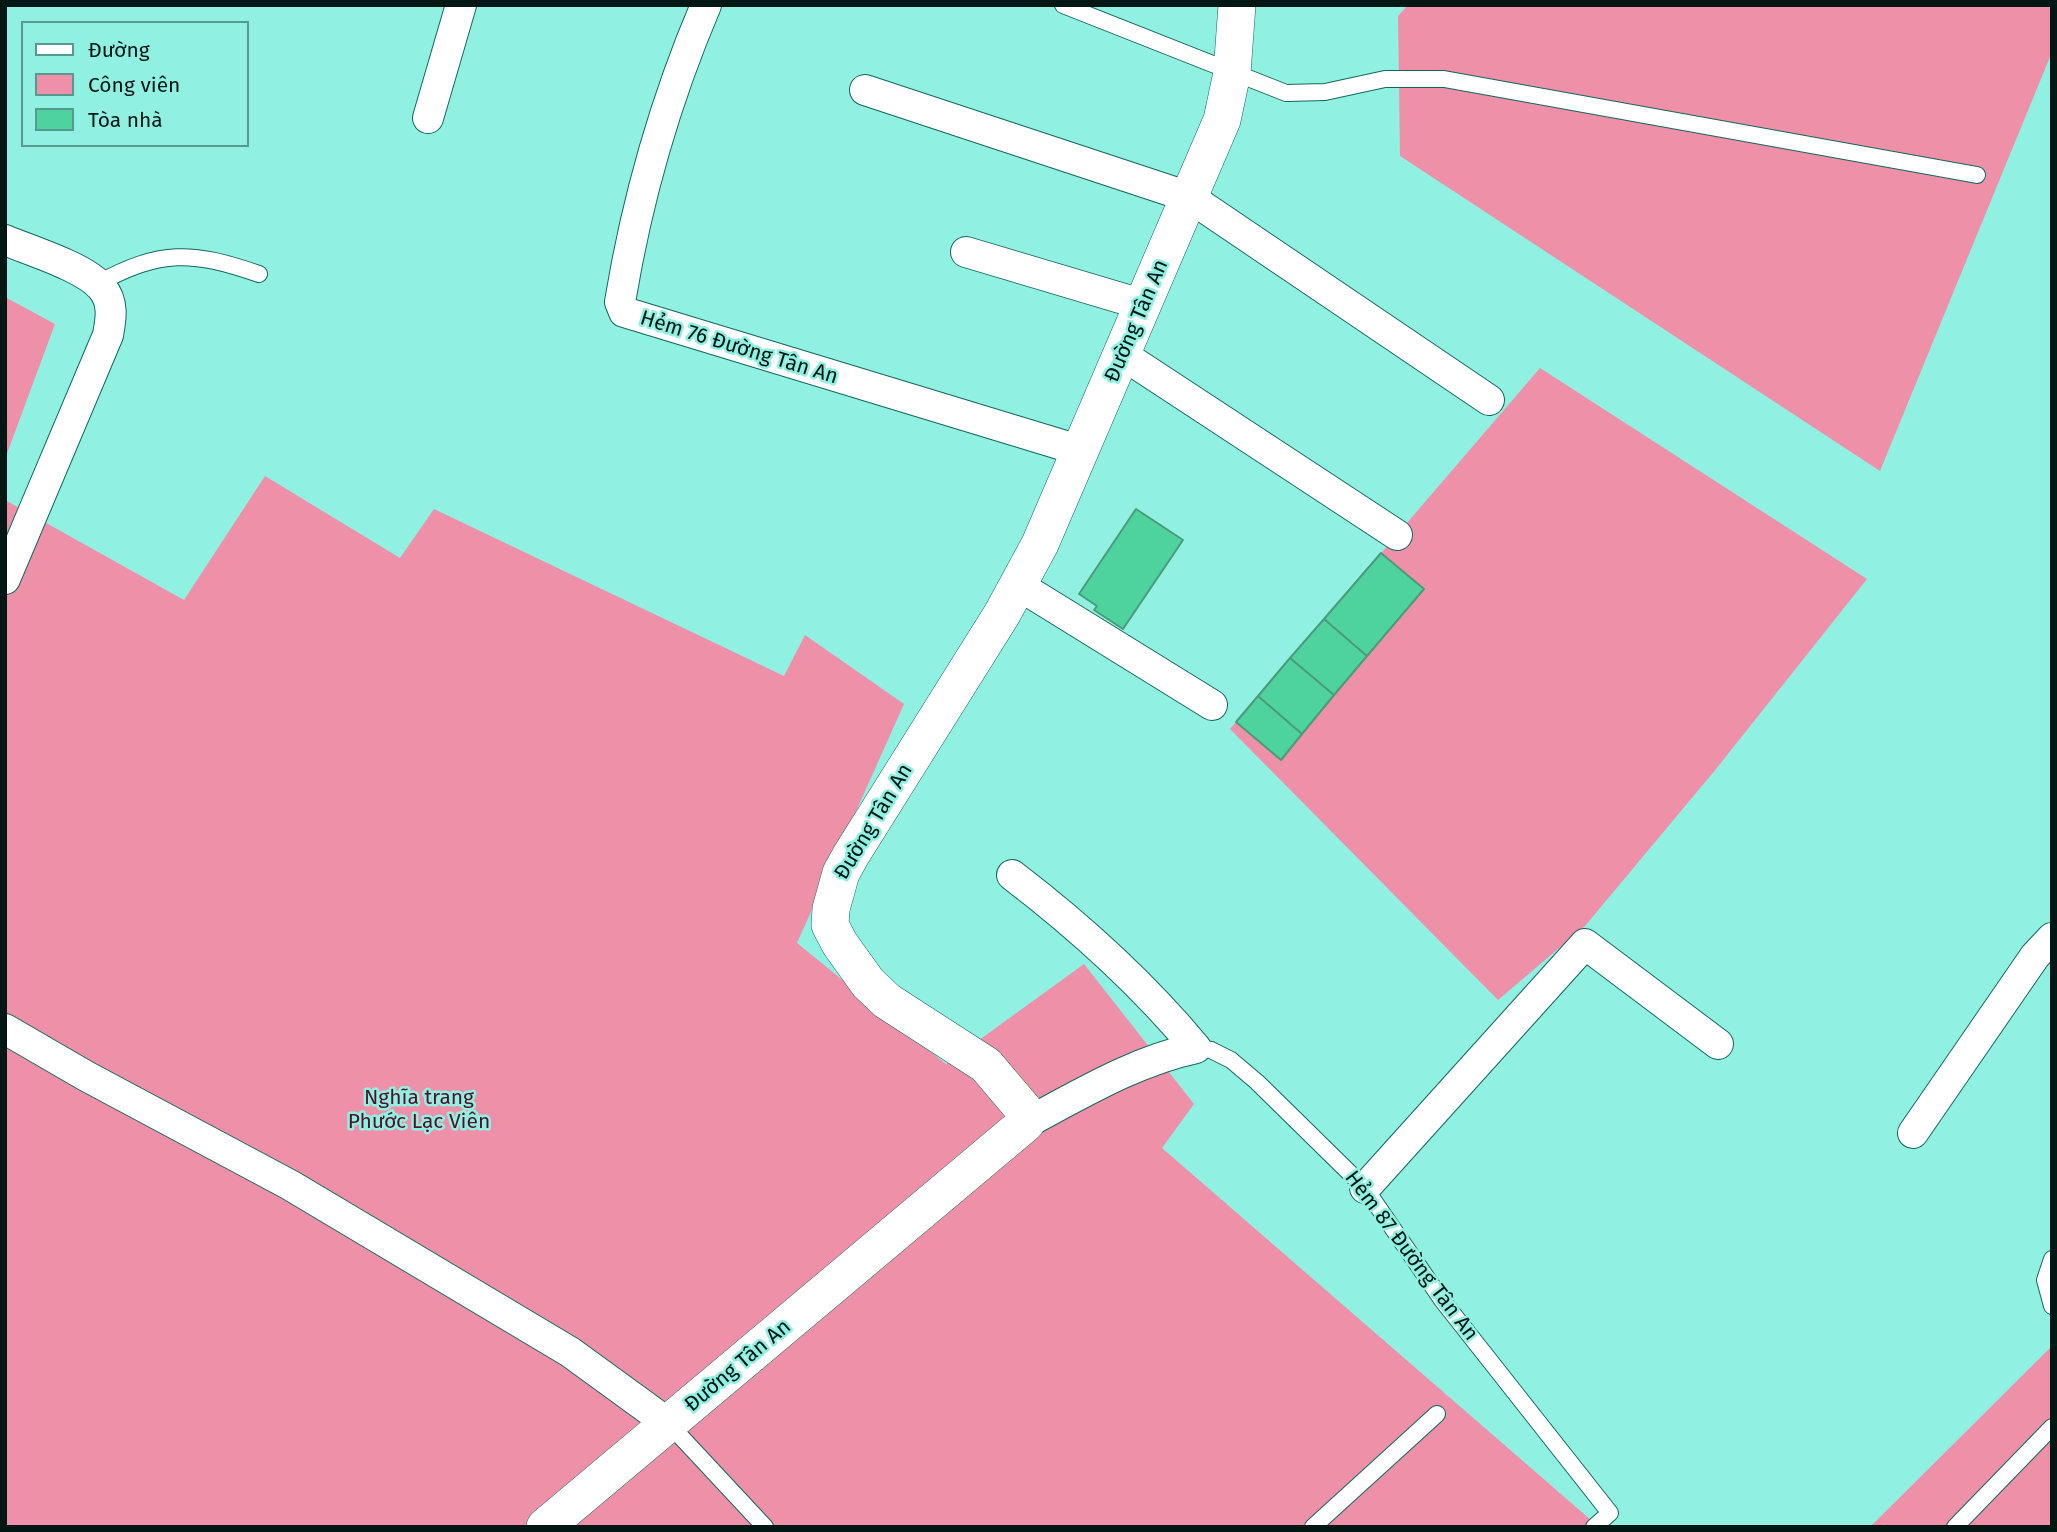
<!DOCTYPE html>
<meta charset="utf-8">
<style>
body{margin:0}
#map{position:relative;width:2057px;height:1532px;overflow:hidden;background:#90f1e2;font-family:"Fira Sans",sans-serif}
canvas{display:block}
.frame{position:absolute;inset:0;border:7px solid #021613;pointer-events:none}
.legend{position:absolute;left:21px;top:21px;width:228px;height:126px;box-sizing:border-box;background:#90f1e2;border:2px solid #57998f;margin:0;padding:9px 12px;list-style:none;font-size:21px;color:#021613}
.legend li{display:flex;align-items:center;gap:14px;height:35px}
.legend b{width:35px;border:2px solid #57998f}
</style>
<div id="map">
<canvas width="2057" height="1532"></canvas>
<div class="frame"></div>
<ul class="legend">
<li><b style="height:9px;background:#fff"></b>Đường</li>
<li><b style="height:19px;background:#ef90a9"></b>Công viên</li>
<li><b style="height:19px;background:#4fd39e"></b>Tòa nhà</li>
</ul>
</div>
<script>
const context = document.querySelector('canvas').getContext('2d');
context.lineJoin = 'round';
function paint(path, color) { context.fillStyle = color; context.fill(path, 'evenodd'); }
function stroke(path, color, width, dash) { context.strokeStyle = color; context.lineWidth = width; context.lineCap = dash ? 'butt' : 'round'; context.setLineDash(dash || []); context.stroke(path); }
function write(font, color, halo, rows, align = 'center') {
  context.font = font + ' "Fira Sans",sans-serif'; context.lineWidth = 5; context.setLineDash([]); context.textBaseline = 'middle'; context.strokeStyle = halo; context.fillStyle = color; for (const [text, x, y, turn = 0] of rows) {
    context.save(); context.translate(x, y); context.rotate((+turn || 0) * Math.PI / 180); context.textAlign = isNaN(turn) ? turn : align; if (halo) context.strokeText(text, 0, 0); context.fillText(text, 0, 0); context.restore();
  }
}
const green = new Path2D(`
 M1408,5H2052V52L1880,471L1400,156L1398,16Z
 M5,297L55,324L5,459Z
 M1540,368L1867,579L1716,769L1585,926L1498,1000L1230,729Z
 M265,476L400,558L434,509L784,676L805,635L904,704L797,943L946,1064L1084,964L1194,1104L1162,1148L1599,1527H5V500L184,600Z
 M2052,1346V1527H1870Z`);
const building = new Path2D(`
 M1136,509L1183,540L1123,629L1094,610L1097,606L1079,594Z
 M1381,553L1424,589L1367,656L1324,619Z
 M1324,619L1367,656L1334,695L1290,658Z
 M1290,658L1334,695L1302,734L1258,696Z
 M1258,696L1302,734L1281,760L1236,722Z`);
const service = new Path2D(`
 M1063,5L1286,93L1325,92L1385,79H1444L1977,175
 M97,284C161,249 192,251 259,274
 M1196,1048L1211,1050L1231,1060L1257,1082L1365,1188L1442,1300L1610,1513L1594,1527
 M2052,1259L2045,1280L2052,1306
 M669,1424L765,1527
 M1313,1527L1437,1414
 M1955,1527L2052,1427`);
const minor = new Path2D(`
 M706,5C665,101 637,199 620,302L624,312L1082,451
 M865,90L1189,197L1489,400
 M428,118L461,5
 M5,240C31,251 85,267 102,288C114,302 111,319 108,335L5,579
 M966,252L1144,305
 M1123,355L1397,535
 M1018,585L1212,705
 M1012,875C1080,927 1141,982 1196,1048C1135,1061 1081,1094 1026,1123
 M5,1029L86,1076L290,1185L570,1352L669,1424
 M1913,1133L2035,956L2052,938
 M1365,1188L1585,944L1718,1044`);
const tertiary = new Path2D(`
 M545,1527L1026,1123L1025,1111L986,1065L887,1001L868,983L840,944L830,925L831,909L841,873L851,855L1002,614L1040,544L1222,120L1232,73L1237,5`);
const streetNames = [
 ["Đường Tân An",1137,321,-67],
 ["Hẻm 76 Đường Tân An",739,348,17],
 ["Đường Tân An",874,822,-59],
 ["Hẻm 87 Đường Tân An",1411,1256,53],
 ["Đường Tân An",738,1366,-40]
];
const parkNames = [
 ["Nghĩa trang",419,1098],
 ["Phước Lạc Viên",419,1122]
];
paint(green, '#ef90a9');
paint(building, '#4fd39e');
stroke(building, '#4b9a78', 2);
stroke(service, '#14665d', 18);
stroke(minor, '#14665d', 32);
stroke(tertiary, '#14665d', 38);
stroke(service, '#fff', 16);
stroke(minor, '#fff', 30);
stroke(tertiary, '#fff', 37);
write('21px', '#021613', '#90f1e2', streetNames);
write('21px', '#540f29', '#90f1e2', parkNames);
</script>
